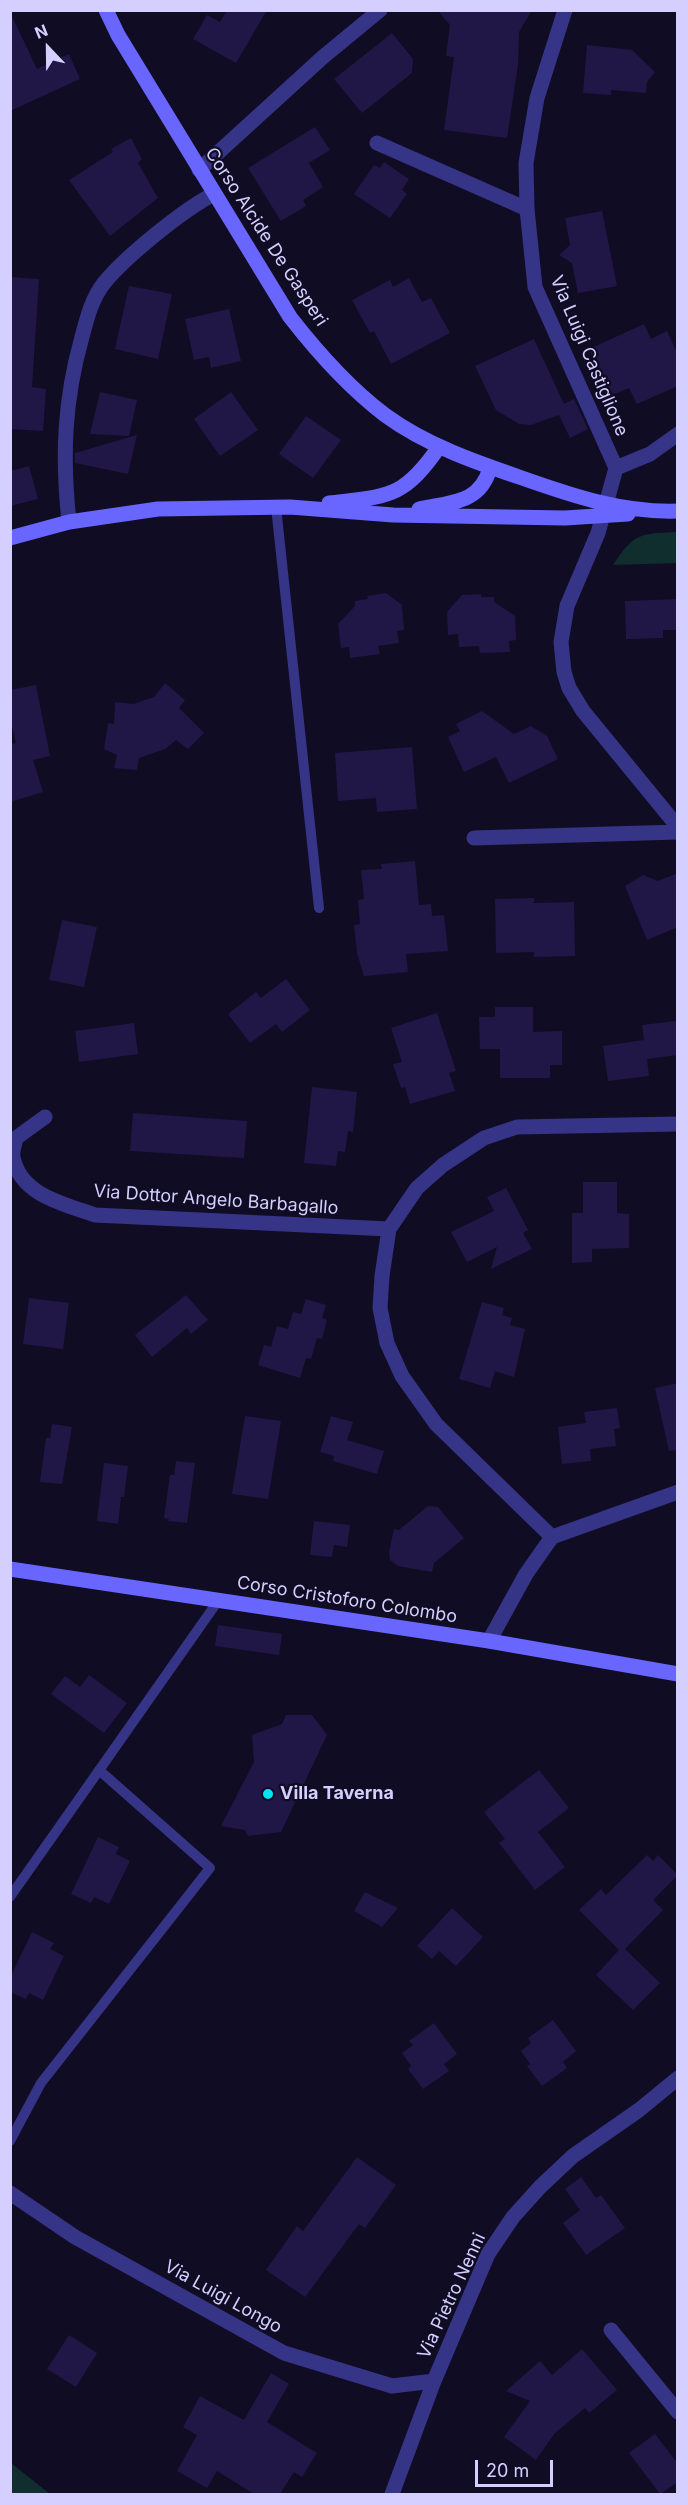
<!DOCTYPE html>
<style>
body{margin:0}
#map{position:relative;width:688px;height:2505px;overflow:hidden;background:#100c24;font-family:Inter,sans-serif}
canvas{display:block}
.frame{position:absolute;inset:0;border:12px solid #d4cfff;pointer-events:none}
.north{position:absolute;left:18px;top:18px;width:60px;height:60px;-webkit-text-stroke:4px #100c24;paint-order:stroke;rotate:338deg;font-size:16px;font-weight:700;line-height:24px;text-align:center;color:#d4cfff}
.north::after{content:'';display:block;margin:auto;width:21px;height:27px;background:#d4cfff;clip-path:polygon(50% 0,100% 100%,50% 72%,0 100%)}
.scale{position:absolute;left:475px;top:2460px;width:78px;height:27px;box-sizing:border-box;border:3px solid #d4cfff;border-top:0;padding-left:8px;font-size:18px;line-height:21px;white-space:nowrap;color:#d4cfff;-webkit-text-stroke:4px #100c24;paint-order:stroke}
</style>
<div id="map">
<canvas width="688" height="2505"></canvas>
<div class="frame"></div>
<div class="north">N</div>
<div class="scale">20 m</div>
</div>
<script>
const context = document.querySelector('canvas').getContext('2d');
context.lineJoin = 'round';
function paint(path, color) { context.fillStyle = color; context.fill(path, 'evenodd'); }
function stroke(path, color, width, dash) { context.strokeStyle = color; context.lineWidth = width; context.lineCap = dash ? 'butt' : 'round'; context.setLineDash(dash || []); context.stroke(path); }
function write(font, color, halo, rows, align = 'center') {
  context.font = font + ' Inter,sans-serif'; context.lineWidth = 4.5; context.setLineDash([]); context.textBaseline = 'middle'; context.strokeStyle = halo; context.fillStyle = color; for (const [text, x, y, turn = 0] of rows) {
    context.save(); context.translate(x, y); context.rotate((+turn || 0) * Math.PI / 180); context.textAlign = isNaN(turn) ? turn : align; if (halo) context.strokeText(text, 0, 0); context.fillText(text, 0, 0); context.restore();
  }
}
const green = new Path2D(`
 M677,532V563L613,565C635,532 640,534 677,532Z
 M11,2463L50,2494H11Z`);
const building = new Path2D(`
 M227,10H267L236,63L193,39L207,15L220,22Z
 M437,10H532L519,32L518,65L507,138L444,130L454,57L446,56L450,25Z
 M10,12L37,69L69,54L80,79L10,111Z
 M392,33L413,59L412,73L362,113L334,79Z
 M587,45L632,50L655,72L647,82L646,93L611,90V95L583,93Z
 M315,127L330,150L309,163L323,187L303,200L306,206L281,221L248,168Z
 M131,138L142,159L138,163L158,198L110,236L69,180L113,152L111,149Z
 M384,162L409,179L402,190L407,194L390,218L354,194L374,165L380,168Z
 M602,211L617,286L578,293L572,263L559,255L570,245L565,218Z
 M10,277L39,279L32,387L46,389L43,431L10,429Z
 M409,278L422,302L431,298L450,333L391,364L374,331L370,333L352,300L390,280L393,287Z
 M129,286L172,294L158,359L115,349Z
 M229,309L241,361L211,368L209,357L194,360L185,319Z
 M644,324L651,339L667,331L678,355V386L637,404L629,388L610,396L589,349Z
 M534,339L564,404L574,399L588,429L570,438L559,415L531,425L519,424L496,410L475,366Z
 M100,392L137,400L129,436L90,434Z
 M231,392L258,430L220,456L194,419Z
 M306,416L341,440L313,478L279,454Z
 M137,435L128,474L75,463V453Z
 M29,466L38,499L10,506V471Z
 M386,593L402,605L404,630L397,631L399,643L378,646L380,654L350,658L349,647L341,648L338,624L355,606V601L368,599L367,596Z
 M481,594V597H494V602L515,616L516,640L509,641L510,652L480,653L479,646L459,647L458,634L448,635L447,612L462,595Z
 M678,599V630H663V638L626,639L625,601Z
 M165,683L185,700L179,708L204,733L188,749L176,740L165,749L139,758L137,770L114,768L117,755L104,749L108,723L114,724L115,702L134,704L154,697Z
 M36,685L50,756L33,760L43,792L10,802V745L16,743L10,718V690Z
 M482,711L514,734L531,726L547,736L558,759L509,783L496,757L464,772L448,737L460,731L456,724Z
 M412,747L417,809L377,812L376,798L338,801L335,753Z
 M415,861L419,905L431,904L432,916L444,915L448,951L406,954L408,972L364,976L357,953L354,925L360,924L358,900L364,899L361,870L382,869L381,864Z
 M678,873V927L647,940L625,886L643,875L658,881Z
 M534,898V903L574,902L575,956L534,957V952L496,953L495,899Z
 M62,920L97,927L84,987L49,980Z
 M286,979L310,1010L282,1032L276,1024L250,1043L228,1014L256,992L261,998Z
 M495,1007H533V1032L562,1031V1065H550V1078H500V1049H480L479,1017H495Z
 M437,1013L456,1071L449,1073L455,1091L410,1104L405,1087L401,1088L393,1064L402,1062L391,1028Z
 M676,1021L678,1055L647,1059L649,1076L608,1081L603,1046L644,1040L642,1025Z
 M134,1023L138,1054L79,1062L75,1031Z
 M312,1087L357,1092L353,1132L348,1131L345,1152L338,1151L336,1166L304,1163Z
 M133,1113L247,1121L244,1158L130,1151Z
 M583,1182H617V1213L629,1214V1248L592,1249V1262L572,1263V1213H583Z
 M506,1188L528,1230L523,1233L532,1249L491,1269L497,1247L467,1262L451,1232L494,1211L487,1197Z
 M186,1295L208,1320L191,1334L187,1328L152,1357L135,1335Z
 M29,1298L69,1303L63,1349L23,1344Z
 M306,1299L326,1305L322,1318L327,1320L322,1339L317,1338L311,1359L306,1358L300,1378L258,1365L264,1345L271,1347L277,1326L288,1329L293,1312L301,1314Z
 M482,1302L504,1308L502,1315L512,1318L510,1325L525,1329L514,1377L495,1371L490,1388L459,1379Z
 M678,1383V1450L669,1451L655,1388Z
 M617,1408L620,1428L614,1429L616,1446L590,1449L591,1461L562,1464L558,1427L586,1423L584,1412Z
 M245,1416L281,1421L268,1499L232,1494Z
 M331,1416L353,1422L347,1440L384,1451L377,1474L333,1461L334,1456L320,1452Z
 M52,1424L72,1427L62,1484L40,1482L46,1438H50Z
 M176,1461L195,1463L187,1523L168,1521L169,1519L164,1518L170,1475H174Z
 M104,1463L128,1466L124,1497H121L118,1524L97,1521Z
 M428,1506L438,1507L464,1538L434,1563L432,1572L398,1566L390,1560L389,1552L394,1529L399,1530Z
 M314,1521L350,1525L347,1547L334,1545L332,1557L310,1555Z
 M218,1625L282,1634L279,1655L215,1646Z
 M89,1675L127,1703L104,1733L51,1694L65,1676L80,1687Z
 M286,1715H312L327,1735L281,1832L248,1836L245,1830L221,1826L254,1762L252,1735L282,1724Z
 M539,1770L569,1808L538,1832L565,1867L535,1890L499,1843L505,1839L484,1812Z
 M98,1837L119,1847L116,1854L130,1861L109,1904L94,1897L91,1903L71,1894Z
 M647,1855L653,1861L658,1855L678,1875L653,1900L663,1910L625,1949L660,1983L633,2010L596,1975L619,1950L579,1910L601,1889L606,1895Z
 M365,1892L398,1908L382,1927L354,1911Z
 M452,1908L483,1937L456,1966L439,1951L432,1959L417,1946Z
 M32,1932L54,1943L50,1949L64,1956L43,2000L29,1993L26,1999L10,1992V1978Z
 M553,2020L576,2051L563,2062L567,2068L542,2086L527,2066L530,2064L521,2051L531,2043L528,2038Z
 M434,2023L457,2054L444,2064L449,2071L423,2089L408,2069L411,2066L402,2053L413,2045L409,2041Z
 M357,2157L396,2185L365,2228L359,2224L305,2297L266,2270L297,2226L303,2231Z
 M581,2177L596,2198L601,2195L625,2228L586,2255L563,2223L580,2210L565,2189Z
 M69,2335L97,2353L76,2387L47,2369Z
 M582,2349L617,2390L589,2413L585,2408L555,2433L536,2460L504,2437L530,2401L506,2391L540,2361L552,2375Z
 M271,2373L289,2384L267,2422L317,2453L302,2477L294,2472L280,2494H254L217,2471L207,2488L177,2471L197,2435L183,2427L200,2396L244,2420Z
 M655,2434L678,2464V2482L660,2494L629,2453Z`);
const lane = new Path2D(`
 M276,507L319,908
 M10,1897L218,1601
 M10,2141L41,2083L210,1868L99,1770`);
const street = new Path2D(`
 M565,10L537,98L526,163L527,209L535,287L616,468
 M377,143L527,209
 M199,170L323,57L380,10
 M616,468L598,533L567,606L561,642L564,672L569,688L583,711L678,827
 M616,468L650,454L678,434
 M69,522C62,456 64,401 82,337C87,318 92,298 104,283C125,257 184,209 214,194
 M474,838L678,832
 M45,1117L16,1138C15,1143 12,1152 13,1157C20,1195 64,1204 95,1215L389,1229
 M552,1537L436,1424L402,1376L387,1343L380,1308L382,1276L389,1229L417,1188L443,1165L484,1138L517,1127L678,1124
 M489,1641L526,1574L552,1537L678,1492
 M10,2193L75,2237L284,2353L392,2386L434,2381
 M611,2330L678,2412
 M392,2494L434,2381L488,2254L513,2217L540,2187L573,2156L639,2110L678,2078`);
const secondary = new Path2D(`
 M106,10L118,35L290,317C318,353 348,387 385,415C426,445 475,462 522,478C573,496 623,513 678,511
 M329,503C388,496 403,499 439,447
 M419,509C451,502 480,504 490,468
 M10,538L69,522L158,509L290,507L393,515L565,518L628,514
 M10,1569L489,1641L678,1674`);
const markers = [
 [268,1794,6,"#00e4fa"]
];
const streetNames = [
 ["Corso Alcide De Gasperi",266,237,57],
 ["Via Luigi Castiglione",589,356,67],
 ["Via Dottor Angelo Barbagallo",216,1200,4],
 ["Corso Cristoforo Colombo",347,1600,9],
 ["Via Pietro Nenni",452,2296,-65],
 ["Via Luigi Longo",223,2297,29]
];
const poiNames = [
 ["Villa Taverna",280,1794]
];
paint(green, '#0f2e2d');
paint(building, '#201746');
stroke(lane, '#363486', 10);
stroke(street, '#363486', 15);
stroke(secondary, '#6866ff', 15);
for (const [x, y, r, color] of markers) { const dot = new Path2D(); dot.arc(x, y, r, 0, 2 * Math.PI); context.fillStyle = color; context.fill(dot); stroke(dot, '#100c24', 2); }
write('18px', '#d4cfff', '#100c24', streetNames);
write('bold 18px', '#d4cfff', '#100c24', poiNames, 'left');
</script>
